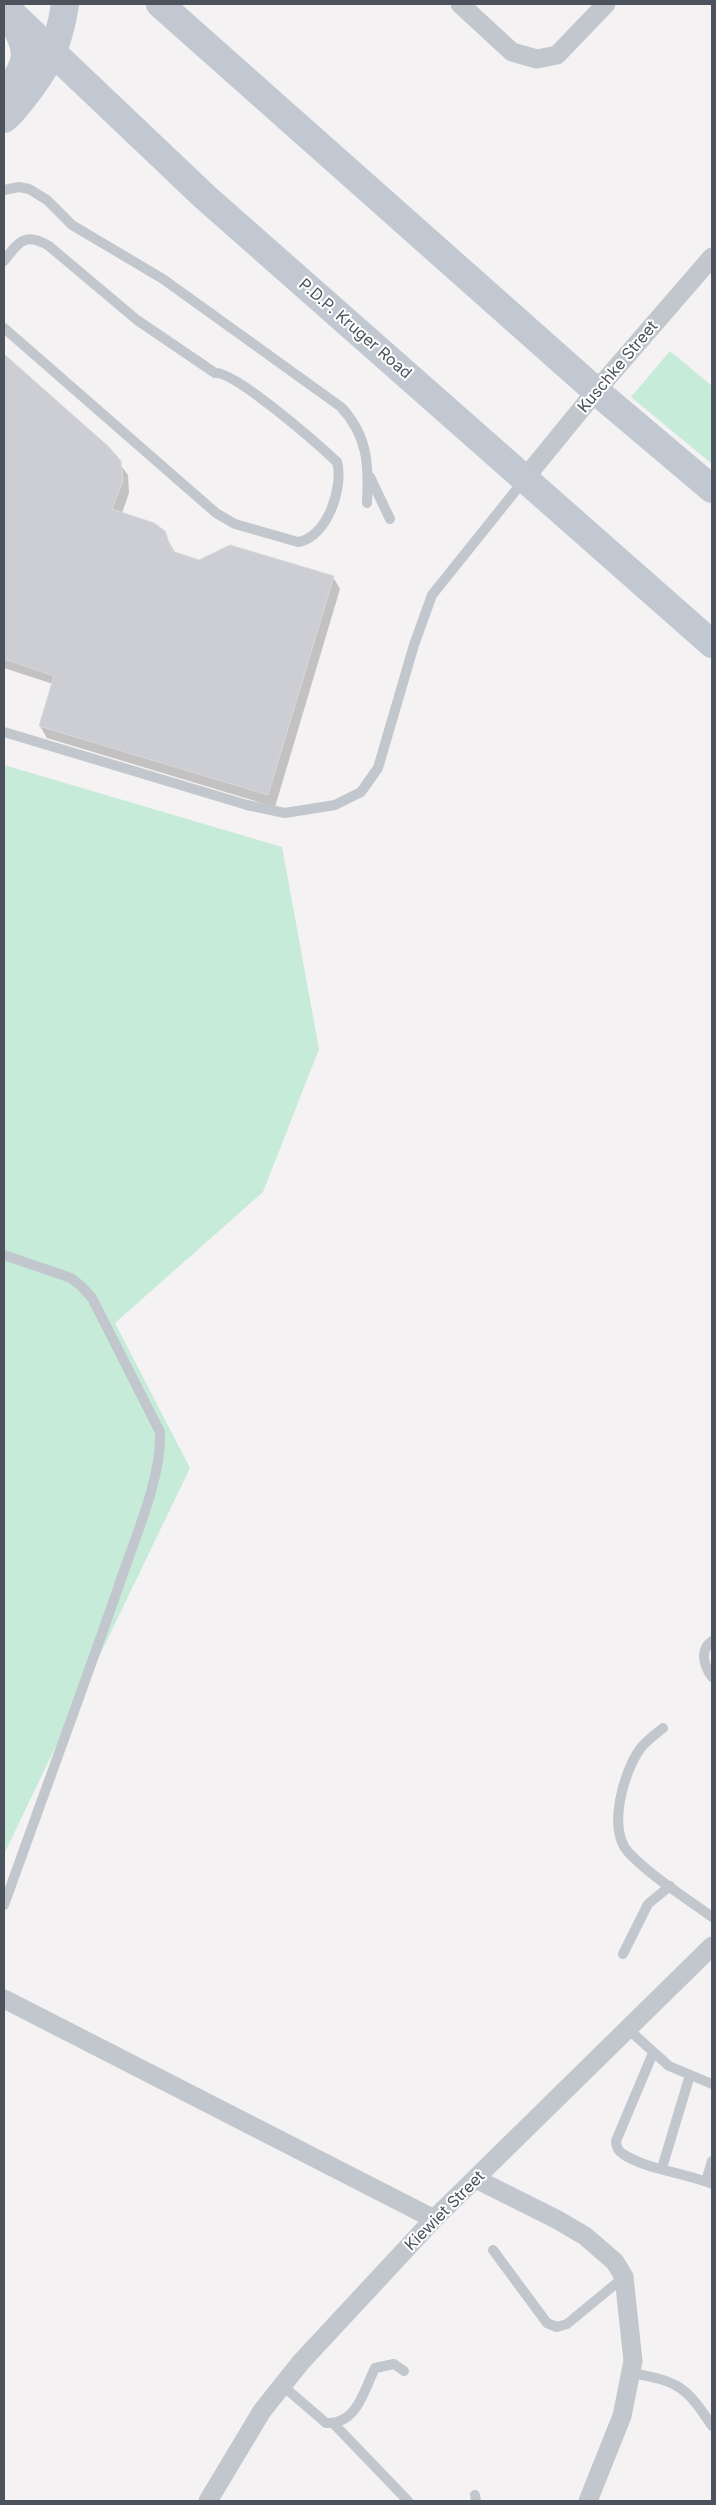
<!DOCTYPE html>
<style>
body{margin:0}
#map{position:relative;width:716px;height:2505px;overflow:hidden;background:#f4f2f2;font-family:Inter,sans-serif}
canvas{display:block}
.frame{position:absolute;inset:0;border:5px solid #4c535d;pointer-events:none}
</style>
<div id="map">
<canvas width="716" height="2505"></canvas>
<div class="frame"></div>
</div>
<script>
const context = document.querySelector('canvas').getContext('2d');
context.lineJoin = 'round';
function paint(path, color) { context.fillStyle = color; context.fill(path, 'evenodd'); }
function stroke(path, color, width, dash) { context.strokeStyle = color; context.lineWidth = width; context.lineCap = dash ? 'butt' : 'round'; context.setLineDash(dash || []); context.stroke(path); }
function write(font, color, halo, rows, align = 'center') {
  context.font = font + ' Inter,sans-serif'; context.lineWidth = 4; context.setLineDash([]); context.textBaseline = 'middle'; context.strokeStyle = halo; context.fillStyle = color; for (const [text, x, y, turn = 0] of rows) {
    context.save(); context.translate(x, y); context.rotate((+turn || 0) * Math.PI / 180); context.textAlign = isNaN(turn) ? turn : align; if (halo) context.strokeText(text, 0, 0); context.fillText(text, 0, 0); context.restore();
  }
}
const green = new Path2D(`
 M670,351L712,386V464L631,397Z
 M4,765L282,847L319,1049L263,1192L115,1323L190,1468L4,1854Z`);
const shadow = new Path2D(`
 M4,356L108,448L128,475L129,493L122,513L164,532L175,553L199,561L333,577L340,589L275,807L47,738L40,726L53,684L4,668Z`);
const building = new Path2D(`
 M4,354L109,447L121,461L123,481L112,509L154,523L165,531L172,551L199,560L230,545L334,576L268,795L39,726L54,676L4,659Z`);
const lane = new Path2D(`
 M4,190L19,187L29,189L47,200L72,225L163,279L341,407C368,436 369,465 367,503
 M4,261C19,241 25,232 49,246L137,320L215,373C234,370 320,446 337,462C344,487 327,538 298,542L235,524L216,513L4,328
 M370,477L390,519
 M4,732L247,805L285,813L335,805L361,792L378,768L414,645L432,595L525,479
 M4,1255L71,1278L81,1286L92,1298L160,1432C162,1479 133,1542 118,1588C81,1694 42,1799 4,1905
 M712,1641C699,1650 704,1666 712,1677
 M663,1728C656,1734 646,1741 640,1749C623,1773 607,1830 629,1853C653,1878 685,1897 712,1917
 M623,1954L648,1904L670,1886
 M629,2030L669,2066L712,2084
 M653,2053L616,2141C616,2146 618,2151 623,2154C645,2169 686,2173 712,2184
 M662,2168L690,2075
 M706,2181L712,2161
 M493,2250L547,2323L557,2327L567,2324L624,2277
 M631,2373C678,2381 686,2386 712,2426
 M283,2386L326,2423C357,2425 364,2390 375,2368L394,2364L404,2371
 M333,2423L408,2501
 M475,2495L476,2501`);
const street = new Path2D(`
 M460,4L512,52L537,59L557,55L606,4
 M525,478L596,391L712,257
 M4,1999L434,2219
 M476,2179L556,2219L585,2236L615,2262L624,2277L633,2361L622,2416L588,2501
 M208,2501L262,2411L301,2362L434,2219L712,1946`);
const secondary = new Path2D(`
 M160,4L596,391L712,489
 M4,6L205,197L712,644
 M4,94C29,65 32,50 10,18
 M4,119C10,115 15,108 20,102C47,69 59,46 65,4`);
const streetNames = [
 ["P.D.P. Kruger Road",355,329,41],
 ["Kuschke Street",618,367,-50],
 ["Kiewiet Street",445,2211,-45]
];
paint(green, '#c7ebd9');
paint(shadow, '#0003');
paint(building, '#cdced3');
stroke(building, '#d7d8dc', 1);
stroke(lane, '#c2c7ce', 10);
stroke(street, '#c2c7ce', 19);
stroke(secondary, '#c2c8d2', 28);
write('16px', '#4c535d', '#fff', streetNames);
</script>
